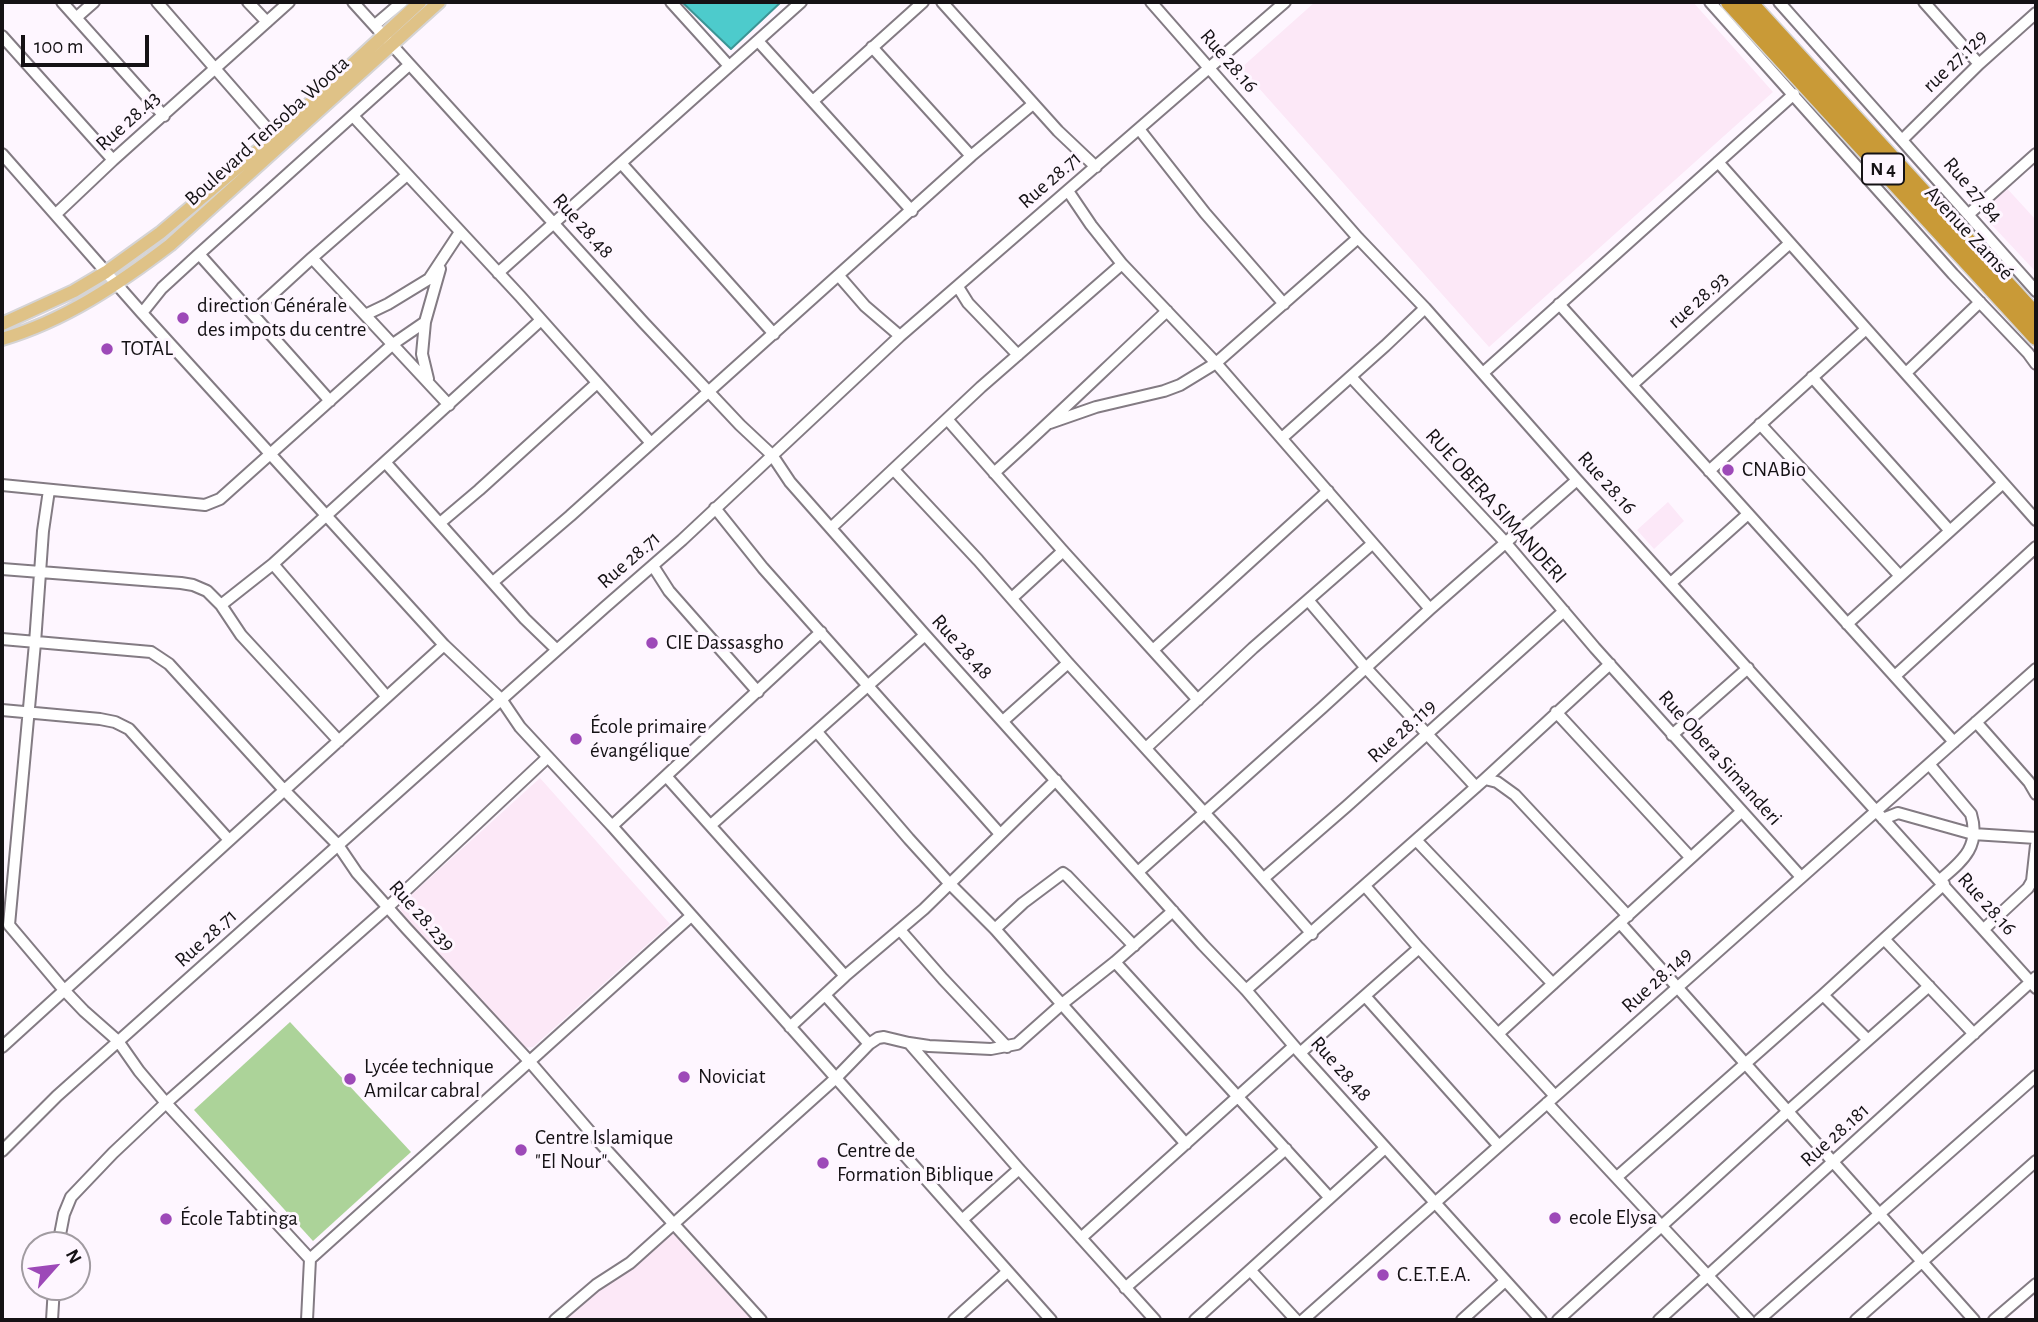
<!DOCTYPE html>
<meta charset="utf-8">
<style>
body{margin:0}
#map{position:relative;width:2038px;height:1322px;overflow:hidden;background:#fef6ff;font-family:"Alegreya Sans",sans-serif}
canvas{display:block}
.frame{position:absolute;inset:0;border:4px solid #151215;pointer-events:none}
.north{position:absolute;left:21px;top:1231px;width:70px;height:70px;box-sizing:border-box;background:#fef6ff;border:2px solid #a19ba1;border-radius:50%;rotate:62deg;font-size:19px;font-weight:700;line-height:28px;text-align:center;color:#151215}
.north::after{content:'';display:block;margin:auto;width:24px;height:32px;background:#9d49b8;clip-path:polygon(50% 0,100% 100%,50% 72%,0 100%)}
.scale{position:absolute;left:21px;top:35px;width:128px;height:32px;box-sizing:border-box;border:4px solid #151215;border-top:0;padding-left:9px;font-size:21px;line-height:24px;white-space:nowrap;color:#151215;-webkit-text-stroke:5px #fef6ff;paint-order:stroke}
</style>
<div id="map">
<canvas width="2038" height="1322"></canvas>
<div class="frame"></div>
<div class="north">N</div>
<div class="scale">100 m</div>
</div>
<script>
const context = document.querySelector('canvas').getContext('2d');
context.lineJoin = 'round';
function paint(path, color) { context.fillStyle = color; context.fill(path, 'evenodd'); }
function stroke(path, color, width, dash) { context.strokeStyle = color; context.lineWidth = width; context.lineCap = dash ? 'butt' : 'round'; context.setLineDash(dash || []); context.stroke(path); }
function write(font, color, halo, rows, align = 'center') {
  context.font = font + ' "Alegreya Sans",sans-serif'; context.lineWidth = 6; context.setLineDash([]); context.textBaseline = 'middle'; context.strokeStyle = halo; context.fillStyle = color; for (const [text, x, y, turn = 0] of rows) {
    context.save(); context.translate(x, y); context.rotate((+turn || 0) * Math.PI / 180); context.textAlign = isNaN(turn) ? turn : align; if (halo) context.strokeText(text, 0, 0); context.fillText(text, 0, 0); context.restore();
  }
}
const commercial = new Path2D(`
 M2003,184L2036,220V268L2034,270L1977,209Z
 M1668,502L1684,521L1654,549L1637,530Z`);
const industrial = new Path2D(`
 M1315,2H1693L1773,92L1489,347L1241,68Z
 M540,778L670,924L533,1047L523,1048L402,913L399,906Z
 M671,1230L754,1320H565Z`);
const green = new Path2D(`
 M290,1022L411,1152L313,1241L194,1110Z`);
const water = new Path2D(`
 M682,2H781L731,49Z`);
const minor = new Path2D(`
 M62,2L164,116
 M157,2L274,136
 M248,2L267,22
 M353,2L644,323L740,425L772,455L790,482L925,635L1203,945L1246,990L1300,1053L1541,1320
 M671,2L729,66
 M942,2L1058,131L1096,167
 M1151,2L1358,238L1425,308L1577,480L2036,988
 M1710,2L1953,274L2028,353L2036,364
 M1779,2L2036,291
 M1924,2L1979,64
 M77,17L94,2
 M375,25L402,2
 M2,36L113,160
 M758,41L912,211
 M872,47L971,156
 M813,101L923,2
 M353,116L520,296L651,443
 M1139,129L1205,213L1284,304
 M1903,139L1979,64L2036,13
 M2,154L142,313L444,645L501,699L520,727L612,826L1051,1320
 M1718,162L2036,520
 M621,163L774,334
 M1068,191L1091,225L1122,264L1216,363L1430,609
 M56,214L113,160L289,2
 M1969,214L2036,154
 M312,258L449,405
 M498,273L801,2
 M839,276L865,306L900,336
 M958,287L968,303L1018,355
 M1559,304L1954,742
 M142,313L162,288L199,254
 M252,313L312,258L407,175
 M365,315L388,304L429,279L460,232
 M1483,373L1794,94
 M1906,373L1980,302
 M1351,377L1505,542L1595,648L1801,877
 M1812,377L1950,531
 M428,379L422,354L425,322L440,269
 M1632,385L1790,243
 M330,401L199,254L409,65
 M947,419L1063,551L1198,700
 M1050,423L1096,407L1164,391L1180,385L1216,363L1358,238
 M1760,424L1900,576
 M1282,438L1385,346L1425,308
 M385,462L525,619L557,650
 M894,470L978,560L1068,663L1232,843L1312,934
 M1709,471L1866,329
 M994,473C1053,420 1109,365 1167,311
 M2,485L205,505L220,499L393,344L425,322
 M49,490L43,531L35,643L9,925L64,990L84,1011L118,1041L139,1071L166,1103L310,1259L307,1320
 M715,508L763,568L1000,834
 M440,523L479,490L596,384
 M832,527L981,387L1122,264
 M273,564L387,697
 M653,566L669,591L758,692
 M2,569L181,583L193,585L207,591L221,605L241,635L339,741
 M493,582L570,516L971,156L1033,104
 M1672,582L1748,514
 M1012,598L1063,551
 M1308,600L1366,668L1476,787
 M221,605L273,564L541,320
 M1847,624L2003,483
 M2,639L151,652L169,664L284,790L338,845L357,873L407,929L530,1062L592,1134L761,1320
 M1153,650L1328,491
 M1895,676L2036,547
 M2,710L100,719L115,722L129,729L229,840
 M1556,712L1690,857
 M1003,721L1068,663
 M1976,722L2029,782L2036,794
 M817,732L909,839L949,883L995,929L1186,1144
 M1672,735L1748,668
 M1146,748L1253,648L1372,544
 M1929,764L1971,814C1981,847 1962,861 1940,880
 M666,776L845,976
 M1485,779L1497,782L1515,795L1628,916
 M1883,819L1898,813L1973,834L2036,838
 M711,825L925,635
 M612,826L821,632
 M1416,840L1553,984
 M1138,872L1323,707L1430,609L1577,480
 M1264,878L1347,806L1564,611
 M1365,886L1419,948L1555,1096
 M1620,923L1974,1320
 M995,929L1023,903L1063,873L1067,876L1134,946
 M1984,929L2028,888L2032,881L2036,845
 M900,930L943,979L1007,1047
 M1885,940L1974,1034
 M1115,962L1329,1197
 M1246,990L1485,779L1610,664
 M825,995L869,1044
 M1823,995L1868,1040
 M1365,996L1499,1146
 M790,1027L845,976L924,909L1056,780
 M1499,1033L1741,812
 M909,1043L929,1046L991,1049L1017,1044L1062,1004L1115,962L1173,911
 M2,1047L444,645
 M1300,1053L1419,948
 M1547,1103L1749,1320
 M2,1151L57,1096L604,608L682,540L900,336L1285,2
 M1617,1177L1823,995L1944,884
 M962,1220L1019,1169
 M1081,1238L1294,1046
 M58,1245L64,1214L71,1197L113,1153L166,1103L388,907L548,757
 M310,1259L691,916
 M1251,1271L1296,1320
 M1125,1288L1286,1149
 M52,1320L54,1287
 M555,1320L596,1285L630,1263L836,1078L869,1044L878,1038L884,1037L909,1043L1019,1169L1155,1320
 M954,1320L1007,1272
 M1195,1320L1385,1148
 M1303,1320L2036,669
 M1462,1320L1505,1281
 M1558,1320L1787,1112L1929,986
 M1659,1320L2036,977
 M1759,1320L2036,1076
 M1856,1320L2036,1161
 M1994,1320L2036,1284`);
const major = new Path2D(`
 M2,324L74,291L106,272L160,233L268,142L420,2
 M2,339C64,321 119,284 170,245L439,2`);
const highway = new Path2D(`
 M1729,2L2036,337
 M1749,2L2036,316`);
const markers = [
 [183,318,7,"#9d49b8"],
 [107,349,7,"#9d49b8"],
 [1728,470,7,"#9d49b8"],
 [652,643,7,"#9d49b8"],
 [576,739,7,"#9d49b8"],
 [684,1077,7,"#9d49b8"],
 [350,1079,7,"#9d49b8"],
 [521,1150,7,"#9d49b8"],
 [823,1163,7,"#9d49b8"],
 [1555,1218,7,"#9d49b8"],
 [166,1219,7,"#9d49b8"],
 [1383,1275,7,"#9d49b8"]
];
const shields = [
 [1883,169,42]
];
const shieldNames = [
 ["N 4",1883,169]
];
const streetNames = [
 ["Rue 28.16",1229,61,49],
 ["rue 27.129",1955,61,-44],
 ["Rue 28.43",128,121,-42],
 ["Boulevard Tensoba Woota",267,131,-42],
 ["Rue 28.71",1050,180,-41],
 ["Rue 27.84",1973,190,49],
 ["Rue 28.48",583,226,48],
 ["Avenue Zamsé",1969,233,47],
 ["rue 28.93",1698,300,-42],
 ["Rue 28.16",1607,483,48],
 ["RUE OBERA SIMANDERI",1496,506,48],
 ["Rue 28.71",629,560,-41],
 ["Rue 28.48",962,647,48],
 ["Rue 28.119",1402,731,-42],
 ["Rue Obera Simanderi",1720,758,48],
 ["Rue 28.16",1987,904,48],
 ["Rue 28.239",422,916,48],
 ["Rue 28.71",206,938,-42],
 ["Rue 28.149",1657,980,-42],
 ["Rue 28.48",1341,1069,48],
 ["Rue 28.181",1835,1135,-42]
];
const poiNames = [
 ["direction Générale",197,306],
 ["des impots du centre",197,330],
 ["TOTAL",121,349],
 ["CNABio",1742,470],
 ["CIE Dassasgho",666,643],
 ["École primaire",590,727],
 ["évangélique",590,751],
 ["Lycée technique",364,1067],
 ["Amilcar cabral",364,1091],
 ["Noviciat",698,1077],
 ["Centre Islamique",535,1138],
 ["\"El Nour\"",535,1162],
 ["Centre de",837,1151],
 ["Formation Biblique",837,1175],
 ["ecole Elysa",1569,1218],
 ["École Tabtinga",180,1219],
 ["C.E.T.E.A.",1397,1275]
];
paint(commercial, '#fce8f8');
paint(industrial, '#fce8f7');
paint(green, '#acd399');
paint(water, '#4dcbcc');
stroke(water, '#3c9495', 2);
stroke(minor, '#837b83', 14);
stroke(major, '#d5d4d5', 16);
stroke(highway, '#d5d4d5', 19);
stroke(minor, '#fff', 10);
stroke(major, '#dfc287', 12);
stroke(highway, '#c99a37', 16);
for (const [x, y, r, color] of markers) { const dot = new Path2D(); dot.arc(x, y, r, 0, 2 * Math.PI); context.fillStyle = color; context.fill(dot); stroke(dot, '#fef6ff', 2.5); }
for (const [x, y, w] of shields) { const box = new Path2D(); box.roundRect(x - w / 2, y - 15.5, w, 31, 5); context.fillStyle = '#fef6ff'; context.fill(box); stroke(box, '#151215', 2); }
write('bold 19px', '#151215', null, shieldNames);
write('21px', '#151215', '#fef6ff', streetNames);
write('21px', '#151215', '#fef6ff', poiNames, 'left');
</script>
